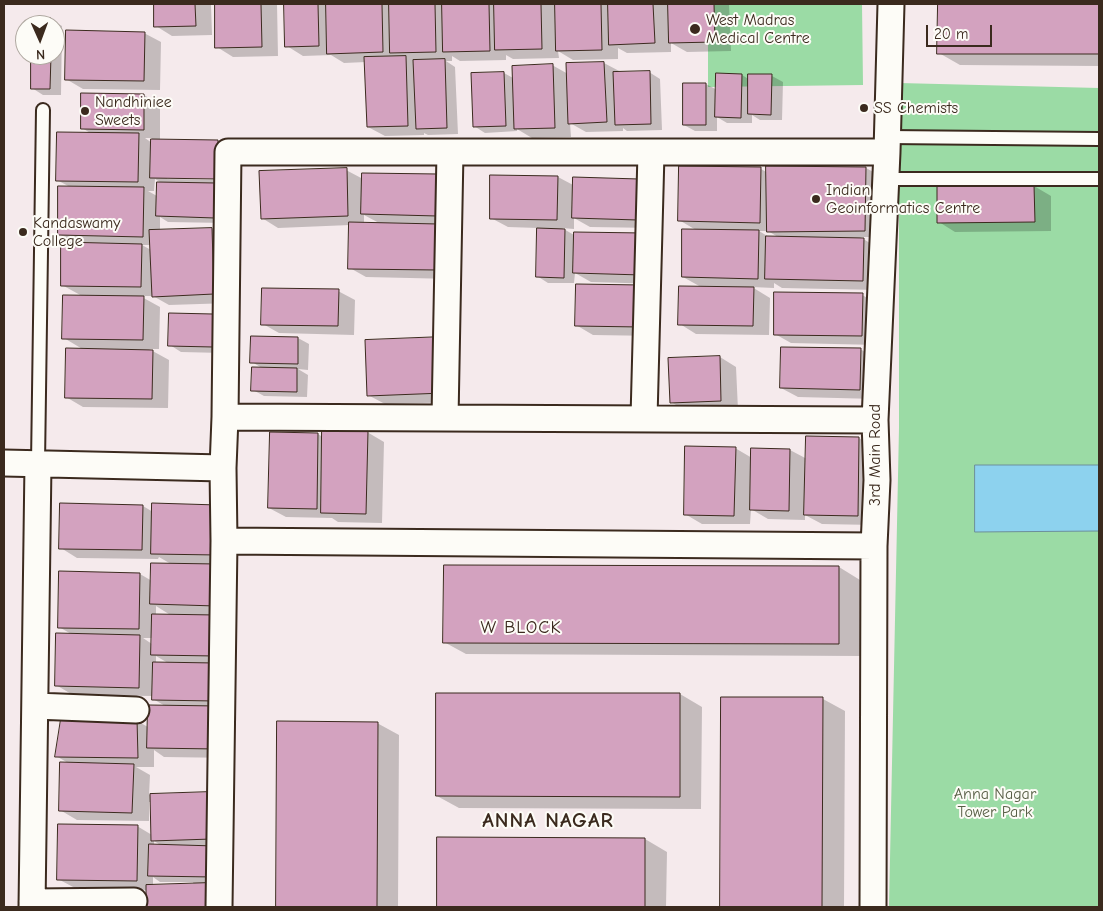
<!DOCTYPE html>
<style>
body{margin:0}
#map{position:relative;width:1103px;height:911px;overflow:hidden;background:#f5eaec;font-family:"Comic Neue",sans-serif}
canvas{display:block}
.frame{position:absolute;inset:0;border:5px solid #3b2a1e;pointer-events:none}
.north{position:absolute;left:15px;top:15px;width:50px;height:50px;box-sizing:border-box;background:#fdfcf7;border:1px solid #afa8a0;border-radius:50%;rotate:178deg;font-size:14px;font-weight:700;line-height:20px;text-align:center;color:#3b2a1e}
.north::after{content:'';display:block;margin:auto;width:18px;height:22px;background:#3b2a1e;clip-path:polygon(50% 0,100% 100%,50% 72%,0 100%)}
.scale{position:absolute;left:926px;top:25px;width:66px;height:22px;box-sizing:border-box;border:2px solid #3b2a1e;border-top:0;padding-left:6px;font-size:15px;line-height:18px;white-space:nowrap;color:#3b2a1e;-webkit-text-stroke:4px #fdfcf7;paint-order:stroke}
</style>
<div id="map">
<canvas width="1103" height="911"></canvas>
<div class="frame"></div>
<div class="north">N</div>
<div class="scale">20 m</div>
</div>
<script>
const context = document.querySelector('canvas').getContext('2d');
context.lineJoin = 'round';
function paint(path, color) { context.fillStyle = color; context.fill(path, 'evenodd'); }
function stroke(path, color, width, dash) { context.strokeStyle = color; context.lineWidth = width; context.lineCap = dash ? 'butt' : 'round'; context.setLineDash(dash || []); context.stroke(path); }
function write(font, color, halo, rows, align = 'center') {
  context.font = font + ' "Comic Neue",sans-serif'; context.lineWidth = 4; context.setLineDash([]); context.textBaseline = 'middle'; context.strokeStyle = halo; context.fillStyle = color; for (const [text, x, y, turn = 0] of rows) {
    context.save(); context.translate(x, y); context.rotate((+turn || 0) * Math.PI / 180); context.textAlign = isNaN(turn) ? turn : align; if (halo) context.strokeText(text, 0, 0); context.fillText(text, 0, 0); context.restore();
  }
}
const green = new Path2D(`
 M708,4H862L863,85L708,87Z
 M899,83L1099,88V907H889L899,428Z`);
const water = new Path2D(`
 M975,465H1099V531L975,532Z`);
const shadow = new Path2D(`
 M155,4H211L212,35L172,36L156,26Z
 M216,4H277L278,56L233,57L217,47Z
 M286,4H729L731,51L687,52L671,43V52L627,53L618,48V59L573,60L558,51L559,58L513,59L506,55V60L460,61L452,56V61H446L455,67L458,134L428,135L424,133V135L385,136L368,127L366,62L344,63L331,55L303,56L287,46Z
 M939,4H1099V66L960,65L939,53Z
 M51,20L62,26L61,95H43L32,88V55H55V25H33Z
 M144,33L161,42L160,90L83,89L66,79Z
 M604,63L621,72H649L660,79L662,130L627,131L623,128V131L586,132L570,123L571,137L532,138L517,129V131L485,133L474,126L472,74L504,73L513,78L552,65L568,74L567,64Z
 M742,75L750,80L772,76L783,82L782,120H760L752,115V123H727L717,117V131H695L684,125L685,84H706L717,90Z
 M144,95L160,105V140L218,141L234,151L226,223L168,222L160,217V231L212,229L228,238L231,303L169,305L153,296H140L160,307L159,349H149L169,360L168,408L83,407L66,397L84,350L64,338L82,296L62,285L75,243L59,234L70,187L57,180L92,134L82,128ZM145,138H152V143ZM167,177L224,178V180L167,179ZM155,179L162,183L157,196L148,191H154ZM142,245H151V250Z
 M768,167L866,168L877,174L876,237H860L880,249L879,290L782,288L774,283V288L752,287L770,298L769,335L696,334L680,324L701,287L683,277L696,230L679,220L761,169L768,173ZM759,231H768L778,237H769Z
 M346,170L363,179L438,175L453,279L366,277L350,268V225L278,228L262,218ZM364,215L381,224H364Z
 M558,177L654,228L590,227L574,218V229L562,228L658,284L591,282L575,273L574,283H548L537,276L538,228L508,227L491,218Z
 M1034,186L1051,196V231L955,232L939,222Z
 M338,291L355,300L354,335L279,333L263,324Z
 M862,295L879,304L878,345L791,343L775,334Z
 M658,296L657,336L593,335L576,325Z
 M213,315L224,321L223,353L181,352L170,345Z
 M298,338L309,344L308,370L298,369L308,375L307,397L264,396L253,390L262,368L252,362Z
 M458,348L460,402L385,404L368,395Z
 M860,349L877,359L876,399L798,397L781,388Z
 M720,357L736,367L738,410L688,412L671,402Z
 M367,432L384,442L382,523L338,522L332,518L286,517L269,508L318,434L324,438Z
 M807,437L859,438L876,448L874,525L822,524L805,515V520L768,519L751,509L750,524H702L685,514L735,448L752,458L790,450L807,459Z
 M143,506L153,512L218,506L221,710L235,717L234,758L164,757L154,750V767H136L150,775L149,795L210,793L225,883H206L225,894V907H148L147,890L75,888L58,879L137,826L152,835L151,802H149V821L77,820L60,810L70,764L56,756L137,721L148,727L167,707L153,699V696L73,695L56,685L73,635L59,627L60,572L140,574L152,581L171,564L159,557L158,559L77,558L61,548ZM156,606L172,616H156ZM143,638H152V644ZM156,656L168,663H156ZM154,841L162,846H154ZM153,877L160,882H193L194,885L153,886Z
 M839,567L860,580V656L466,654L444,642Z
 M680,694L702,707L701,809L459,808L437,796Z
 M722,698L823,699L845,711L844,907H721Z
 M278,722L377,723L399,735L398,907H277Z
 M439,838L645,839L667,852L666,907H438Z`);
const building = new Path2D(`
 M154,4H195L196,26L154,27Z
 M215,4H261L262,47L215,48Z
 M284,4H318L319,46L285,47Z
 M326,4H382L383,52L327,54Z
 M389,4H435L436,52L390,53Z
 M442,4H489L490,51L443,52Z
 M494,4H541L542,49L495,50Z
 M555,4H601L602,50L556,51Z
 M608,4H653L655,43L609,45Z
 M668,4H714L715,42L669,43Z
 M938,4H1099V54H937Z
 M31,18H51V25H31Z
 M66,30L145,32L144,81L65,80Z
 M31,55H51L50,89H31Z
 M406,56L408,126L367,127L364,57Z
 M445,59L447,128L416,129L413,60Z
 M604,62L607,122L568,124L566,63Z
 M553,64L555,128L514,129L512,66Z
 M650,71L651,124L615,125L613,72Z
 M504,72L506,126L473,127L471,73Z
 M716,73L742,74L741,118L715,117Z
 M748,74H772L771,115L748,114Z
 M683,83H706V125H683Z
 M81,93L144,94V130L81,129Z
 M57,132L139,133L138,182L56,181Z
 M151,139L218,140V179L150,178Z
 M679,166L761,167L760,223L678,221Z
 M766,166L866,167L865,231L767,232Z
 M347,168L348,216L261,219L259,171Z
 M362,173L438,174L437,216L361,214Z
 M490,175L558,176L557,220L490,219Z
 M573,177L639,179L638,220L572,218Z
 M157,182L216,183L215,218L156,216Z
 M1034,185L1035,222L937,223V186Z
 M58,186L144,187L143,237L58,235Z
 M349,222L438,224L437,270L348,269Z
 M212,228L214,294L152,297L149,230Z
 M537,228L565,229L564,278L536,277Z
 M682,229L759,230L758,279L682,277Z
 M574,232L643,233L642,275L573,273Z
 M766,236L864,238L863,281L765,279Z
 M61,242L142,244L141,287L61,286Z
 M576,284L641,285L640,327L575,326Z
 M679,286L754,287L753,326L678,325Z
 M262,288L339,289L338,326L261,325Z
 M774,292L863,293L862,336L774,335Z
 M63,295L144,296L143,340L62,339Z
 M169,313L213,314V347L168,346Z
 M251,336L298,337V364L250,363Z
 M442,337L444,393L367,396L365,340Z
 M781,347L861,348L860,390L780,388Z
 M66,348L153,350L152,399L65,398Z
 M720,356L721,401L670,403L668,358Z
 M252,367L297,368V392L251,391Z
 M322,430L368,431L366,514L321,513Z
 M270,432L318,433L317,509L268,508Z
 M806,436L859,437L858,516L804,515Z
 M685,446L736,447L734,516L684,515Z
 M751,448L790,449L789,511L750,510Z
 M60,503L143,505L142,550L59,549Z
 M152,503L218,505L217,555L151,554Z
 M151,563L217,564L216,606L150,604Z
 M444,565L839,566V644L443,643Z
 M59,571L140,573L139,629L58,628Z
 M152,614L216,615L215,656L151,655Z
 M56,633L140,635L139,688L55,686Z
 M153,662L215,663V701L152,700Z
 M436,693H680V797L436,796Z
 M721,697H823L822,907H720Z
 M148,705L218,706L217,749L147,748Z
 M61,719H137L138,758L55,757Z
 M277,721L378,722L377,907H276Z
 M60,762L134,764L132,813L59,811Z
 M210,792L212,839L151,841L150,794Z
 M58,824L138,825L137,881L57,880Z
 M437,837L645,838V907H437Z
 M149,844L215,846L214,877L148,876Z
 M209,883L210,907H146V885Z`);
const service = new Path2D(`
 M888,137L1099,139
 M886,179H1099
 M38,463L43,110`);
const minor = new Path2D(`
 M225,417L875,420
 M445,418L450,152
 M644,418L651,153
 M4,463L223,468
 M224,541L874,546
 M35,706L136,710
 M32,902L134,901
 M32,907L38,463
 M219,907L224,541L223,468L225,417L228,152H887
 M873,907L874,546L877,480L875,420L887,152L891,4`);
const markers = [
 [695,29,6,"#3b2a1e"],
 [864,108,5,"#3b2a1e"],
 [85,111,5,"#3b2a1e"],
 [816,199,5,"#3b2a1e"],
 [23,232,5,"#3b2a1e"]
];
const poiNames = [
 ["West Madras",706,20],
 ["Medical Centre",706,38],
 ["Nandhiniee",95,102],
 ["Sweets",95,120],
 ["SS Chemists",874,108],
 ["Indian",826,190],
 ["Geoinformatics Centre",826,208],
 ["Kandaswamy",33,223],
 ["College",33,241]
];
const streetNames = [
 ["3rd Main Road",875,455,-90]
];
const parkNames = [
 ["Anna Nagar",995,794],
 ["Tower Park",995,812]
];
const neighbourhoodNames = [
 ["W BLOCK",521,628]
];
const districtNames = [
 ["ANNA NAGAR",548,821]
];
paint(green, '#9bdba5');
paint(water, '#8dd2ee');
stroke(water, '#6c8f9b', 1);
paint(shadow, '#0003');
paint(building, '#d3a2bf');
stroke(building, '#3b2a1e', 1);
stroke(service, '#3b2a1e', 16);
stroke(minor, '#3b2a1e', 29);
stroke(service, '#fdfcf7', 12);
stroke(minor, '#fdfcf7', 25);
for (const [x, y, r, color] of markers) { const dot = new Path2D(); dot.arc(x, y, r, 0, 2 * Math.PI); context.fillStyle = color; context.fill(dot); stroke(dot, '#fdfcf7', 2); }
write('16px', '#3b2a1e', '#fdfcf7', poiNames, 'left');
write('16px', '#3b2a1e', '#fdfcf7', streetNames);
write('16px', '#585f46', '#fdfcf7', parkNames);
context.letterSpacing = '1px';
write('18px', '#3b2a1e', '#fdfcf7', neighbourhoodNames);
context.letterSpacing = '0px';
context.letterSpacing = '1px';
write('bold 21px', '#3b2a1e', '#fdfcf7', districtNames);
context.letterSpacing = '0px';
</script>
